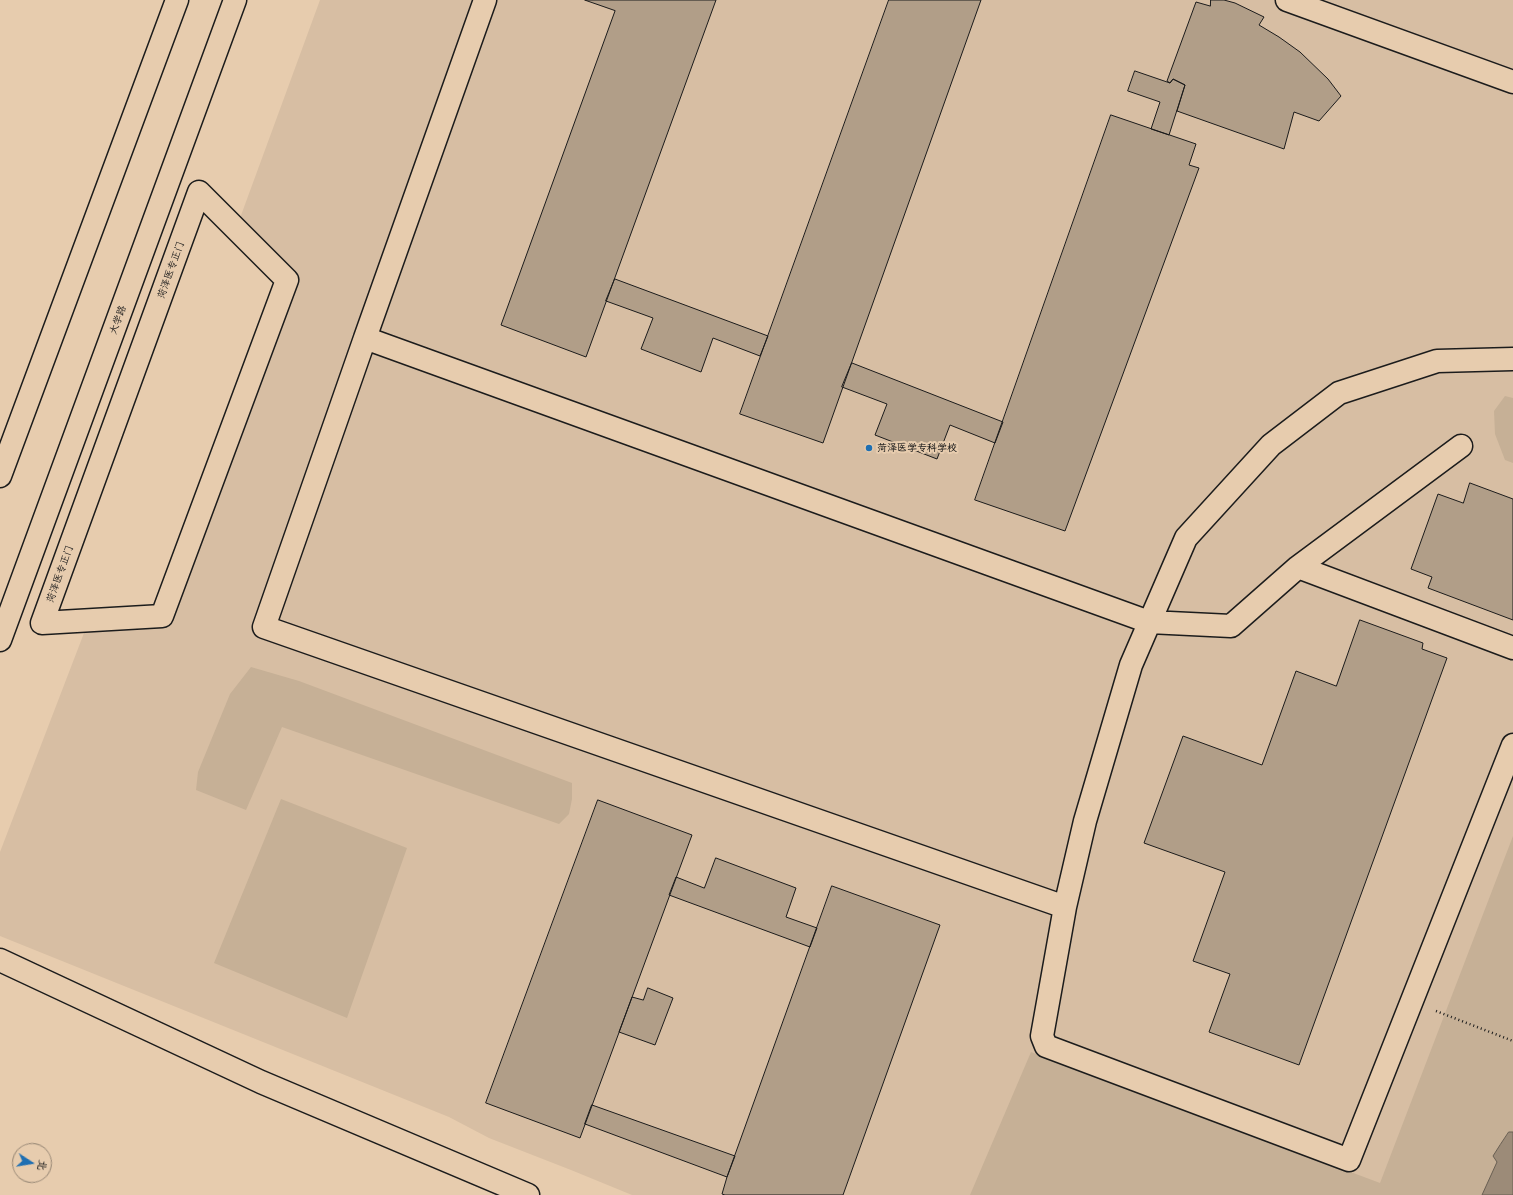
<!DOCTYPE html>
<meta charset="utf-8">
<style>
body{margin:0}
#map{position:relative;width:1513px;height:1195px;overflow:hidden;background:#e7ccae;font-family:Delius,"LXGW WenKai TC",sans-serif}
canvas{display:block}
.north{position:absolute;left:12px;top:1143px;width:40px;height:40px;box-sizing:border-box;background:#e7ccae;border:1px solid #968674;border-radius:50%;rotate:102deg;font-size:11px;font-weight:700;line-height:16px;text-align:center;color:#1c1c1c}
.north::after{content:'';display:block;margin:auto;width:14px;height:18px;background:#1f6fb2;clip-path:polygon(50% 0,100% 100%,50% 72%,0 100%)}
</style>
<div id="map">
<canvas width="1513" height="1195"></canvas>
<div class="north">北</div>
</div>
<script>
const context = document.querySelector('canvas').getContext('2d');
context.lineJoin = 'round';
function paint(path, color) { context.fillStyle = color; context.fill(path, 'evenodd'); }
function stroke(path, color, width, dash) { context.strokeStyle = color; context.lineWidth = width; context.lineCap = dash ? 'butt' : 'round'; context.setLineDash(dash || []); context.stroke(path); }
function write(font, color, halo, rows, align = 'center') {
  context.font = font + ' Delius,"LXGW WenKai TC",sans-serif'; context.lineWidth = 4; context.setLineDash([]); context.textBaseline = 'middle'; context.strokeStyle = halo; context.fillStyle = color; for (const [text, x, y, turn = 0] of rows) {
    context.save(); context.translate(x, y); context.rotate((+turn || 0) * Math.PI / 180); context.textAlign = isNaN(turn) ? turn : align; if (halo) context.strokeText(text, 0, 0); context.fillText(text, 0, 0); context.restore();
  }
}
const built = new Path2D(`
 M320,0H1513V1195H632L571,1170L489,1138L449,1117L0,936V852L89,620L163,616L289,279L236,229Z`);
const green = new Path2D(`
 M1505,396L1513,398V463L1505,460L1495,434L1494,411Z
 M251,667L299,681L572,783V799L569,814L559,824L282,727L246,810L196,790L198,772L230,694Z
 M281,799L407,848L347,1018L214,963Z
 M1513,836V1195H970L1031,1052L1380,1183Z`);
const water = new Path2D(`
 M1509,1132H1513V1195H1482L1497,1162L1493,1156L1500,1145Z`);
const building = new Path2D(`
 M585,0H716L586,357L501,325L615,11Z
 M889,0H981L823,443L740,414Z
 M1211,0H1224L1235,3L1264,17L1259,25L1279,37L1300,52L1328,79L1341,96L1319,121L1294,112L1284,149L1177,111L1185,85L1173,79L1170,83L1167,81L1196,2L1210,6Z
 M1135,71L1170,83L1173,79L1185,85L1169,135L1151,129L1160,102L1128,91Z
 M1111,115L1196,144L1189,165L1199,168L1065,531L975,500Z
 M615,279L768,336L760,356L713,338L701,372L641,349L653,318L606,301Z
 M852,363L1003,422L995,443L950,425L937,459L875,435L887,404L842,387Z
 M1470,483L1513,499V620L1428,588L1432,577L1411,569L1438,494L1463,503Z
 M1360,620L1423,643L1422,649L1447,658L1299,1065L1209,1032L1230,974L1193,961L1225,872L1144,843L1183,736L1262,765L1296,671L1336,686Z
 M598,800L692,835L580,1138L486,1103Z
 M716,858L796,888L786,917L817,928L810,947L669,895L676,877L704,888Z
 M832,886L940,925L843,1195H725L722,1194L727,1177Z
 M648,988L673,998L655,1045L619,1032L632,997L643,1000Z
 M592,1105L735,1156L727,1177L585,1124Z`);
const path = new Path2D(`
 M1436,1011L1513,1041`);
const minor = new Path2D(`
 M485,0L365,338L1149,622L1231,626L1298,567L1513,648
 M1287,0L1513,82
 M199,192L287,280L162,616L42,623Z
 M365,338L264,627L1065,907
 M1513,359L1437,361L1339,393L1271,445L1186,538L1131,665L1085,821L1065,907L1042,1036L1046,1046L1349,1160L1513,745
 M1298,567L1461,446
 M0,960L261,1082L528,1195`);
const secondary = new Path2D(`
 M0,476L177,0
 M0,640L235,0`);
const markers = [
 [869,448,4,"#1f6fb2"]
];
const streetNames = [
 ["菏泽医专正门",171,270,-70],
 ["大学路",118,320,-70],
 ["菏泽医专正门",60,574,-70]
];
const poiNames = [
 ["菏泽医学专科学校",877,448]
];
paint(built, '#d7bea3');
paint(green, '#c6b096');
paint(water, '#9c8b78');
stroke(water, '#695f53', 1);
paint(building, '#b19e88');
stroke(building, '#1c1c1c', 1);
stroke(minor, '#1c1c1c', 25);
stroke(secondary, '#1c1c1c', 25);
stroke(path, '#1c1c1c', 2.5, [1, 3]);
stroke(minor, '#e7ccae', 22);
stroke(secondary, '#e7ccae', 22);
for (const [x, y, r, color] of markers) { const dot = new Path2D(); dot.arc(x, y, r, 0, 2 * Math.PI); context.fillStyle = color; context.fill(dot); stroke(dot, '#e7ccae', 1.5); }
write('10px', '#1c1c1c', '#e7ccae', streetNames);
write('bold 10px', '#1c1c1c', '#e7ccae', poiNames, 'left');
</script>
